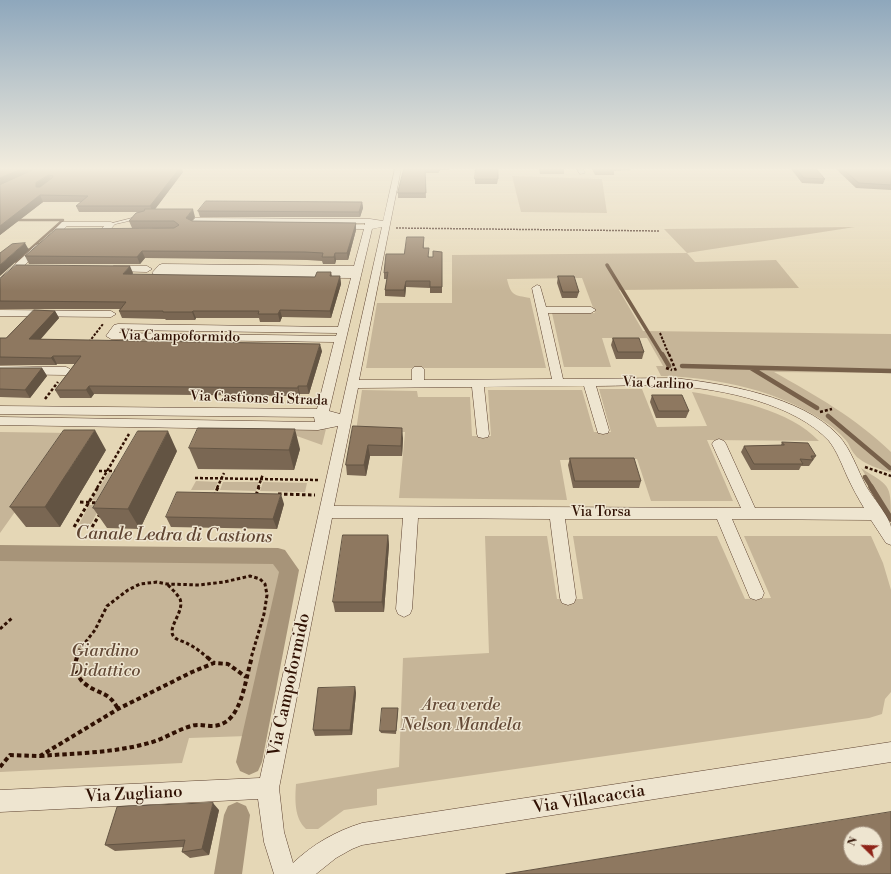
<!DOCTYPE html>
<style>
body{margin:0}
#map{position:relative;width:891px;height:874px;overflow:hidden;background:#e5d7b6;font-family:"Libre Bodoni",serif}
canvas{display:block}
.north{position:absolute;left:843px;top:826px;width:40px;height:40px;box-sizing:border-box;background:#eee5d0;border:1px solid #a2907e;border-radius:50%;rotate:293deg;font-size:11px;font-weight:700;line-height:16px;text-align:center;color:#301103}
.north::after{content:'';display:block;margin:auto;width:14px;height:18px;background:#8f2418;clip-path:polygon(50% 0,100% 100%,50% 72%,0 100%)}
</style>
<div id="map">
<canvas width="891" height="874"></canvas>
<div class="north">N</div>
</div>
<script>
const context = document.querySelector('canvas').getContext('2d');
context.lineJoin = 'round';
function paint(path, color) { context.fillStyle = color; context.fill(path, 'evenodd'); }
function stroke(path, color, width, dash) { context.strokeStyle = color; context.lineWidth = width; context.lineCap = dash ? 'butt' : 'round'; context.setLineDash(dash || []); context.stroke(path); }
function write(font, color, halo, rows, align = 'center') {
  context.font = font + ' "Libre Bodoni",serif'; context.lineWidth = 3; context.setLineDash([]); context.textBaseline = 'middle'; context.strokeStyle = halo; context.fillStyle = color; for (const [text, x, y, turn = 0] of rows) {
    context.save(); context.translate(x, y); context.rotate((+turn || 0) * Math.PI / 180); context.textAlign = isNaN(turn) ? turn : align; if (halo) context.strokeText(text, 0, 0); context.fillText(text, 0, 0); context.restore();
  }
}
const green = new Path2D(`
 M512,176L602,179L607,213L521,212Z
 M855,227L687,253L695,262L776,260L799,288L619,290L643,331L891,334V373L774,372C815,395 856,418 891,452V472C882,471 861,462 856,456C852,452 850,447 848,443C843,436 834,428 828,424C782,391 716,377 661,376L656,366H663L647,338H602L611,367H564L552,313H595L582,278L507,279C511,296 514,295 530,298L546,368H366L377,303H452V255L687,253L664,229Z
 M599,389H642L657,427L707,426L692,392C733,399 790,410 819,441L707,440L733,501H651L637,459L560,460L567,500L399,498L405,432L356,431L362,390L417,391L418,397H470L472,436H491L488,390H582L594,432H611Z
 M296,429H326L322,445L294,435Z
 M0,432L71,433L0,533Z
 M861,468C889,486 891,483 891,517Z
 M108,473L119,474L104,501L92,500Z
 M196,481L218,482L214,490H191Z
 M223,482H259L256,491L220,490Z
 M263,482L307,483L305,492L260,491Z
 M89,505H101L91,524H79Z
 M485,536H547L557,599H583L573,536H717L745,599L771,598L744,536H871L883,563L891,590V692L885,699L882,714L869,718L377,789V805L344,810L318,829H306C294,818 295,799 296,784L399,767L403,658L489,653Z
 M0,555L277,558L287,570L247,736L189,738L182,763L0,772Z`);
const streamFar3 = new Path2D(`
 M14,220H63L28,251`);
const streamFar2 = new Path2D(`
 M16,261L29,250
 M607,265L662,355`);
const streamFar1 = new Path2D(`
 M662,354L669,366
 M682,366L891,371
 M751,368L817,408
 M828,416L890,468
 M865,477L872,488`);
const stream = new Path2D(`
 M871,487L891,519`);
const canal = new Path2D(`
 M0,545L278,548L285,550L299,570L262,762L258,771L249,775L240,771L236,762L279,572L273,564L0,561Z
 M237,802L246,806L250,815L242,874H214L224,815L228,806Z`);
const pathFar4 = new Path2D(`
 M396,228L660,231`);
const pathFar3 = new Path2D(`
 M660,333L669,355
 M89,342L103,324`);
const pathFar2 = new Path2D(`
 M669,354L676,371
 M666,368L672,370
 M45,399L58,382
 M820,412L832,409
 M865,467L891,476
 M99,471H116
 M195,478L320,480
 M97,488L129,434
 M217,488L224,473
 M258,488L263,474`);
const pathFar1 = new Path2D(`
 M278,494L315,495
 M256,495L259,487
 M214,496L218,487
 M80,502L99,503
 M74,527L98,487
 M92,527L100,514
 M168,585C172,589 177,594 180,599C185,612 166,628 174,637C178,641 184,641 188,644C195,647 202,653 208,658
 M0,629L12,618
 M77,658L80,649L95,630L107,606L128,590L140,584L157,582L167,584L199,585L224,582L250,576L260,579L265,584L267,595L264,614L251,658`);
const path = new Path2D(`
 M77,657L74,667C77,673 79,679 84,683C98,695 108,690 118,709
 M207,657L214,663
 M40,756C76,753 114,753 149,743C164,739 177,730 191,726C203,722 213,731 227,721C243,709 246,676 252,657
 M0,767L10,755L40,756L118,709L192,672L214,663L228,664L246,677`);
const lane = new Path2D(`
 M140,216H142V218L111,225L109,224Z`);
const street = new Path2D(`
 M395,169H401L359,380H412V369L414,367H422L424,369V380L552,379L532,288L537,285L540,286L546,307H591L596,310L591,313H548L563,379L674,378C725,384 801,396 838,435C851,449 857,469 866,486C871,495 890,518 891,527C891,533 891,539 891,545L886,543L871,520L732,519L764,593L762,598L756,600L750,598L717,519H565L576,598L574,603L568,605L562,603L560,598L550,519L418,518L412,609L410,614L404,617L398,614L396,609L403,518H332L279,788L284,832L293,863C313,844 336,831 362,823L891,742V762L362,845L352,849L336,858L316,874H274L264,842L258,799L0,812V790L260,778L338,426L318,430L0,425V417L315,422L314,417L0,414V406L317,409L334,342L111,339L106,336L114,325L118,324L338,327L351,278L157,276L152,273L159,265L162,264L354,266L364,229L194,227L190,225L195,218H198L370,219L383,221ZM200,222L365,223V225ZM382,227L340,414L329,411L372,229ZM164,270H165L353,272ZM121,330L337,333L336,336L119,333ZM584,386L597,430L598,433L603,434L608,433L609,430L596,386C622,386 649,384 675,386C723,389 795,404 829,441C837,451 842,465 847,476C852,487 858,498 864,508H755L726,444L724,441L719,439L714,441L712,444L741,508L334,506L358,388L472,387L477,434L478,437L483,438L488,437L489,434L484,387Z
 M577,169H583L585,173L580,174Z
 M62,222H111L115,224L107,233H104L100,231L104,226H67L60,233H54L53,231Z
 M39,244L43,247L42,249L3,285L0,286V278L36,245Z
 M114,266H147L152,269L147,272L111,271L109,269Z
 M0,310L111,311L116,314L111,317L0,316Z
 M0,366L66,367L70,369L72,371L70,373L66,375L0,374Z`);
const wall = new Path2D(`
 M0,169L183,172L155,209L195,217L192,221L356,223V230L348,260H336L335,264H323L322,261L307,260L145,258L140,264H29L25,256L155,228H132L129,221L139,212H79L76,206L81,202H43L0,235Z
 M404,169H449V170H440L438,173H425L426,198H398V193Z
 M539,169H564V174H540Z
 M592,169H631L630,170L614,171V175H595Z
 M791,169H816L825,179L823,184L802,183Z
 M836,169H891V190L856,188Z
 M475,179H498L497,184H475Z
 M362,202L363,208L360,217H200L198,211Z
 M424,237V248L429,257H433L442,252V293H430V288L406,287L405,297L385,296V290L387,279H384V273Z
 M331,272L332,276H340L341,284L331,318L282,317L280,322H260L259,318H196L195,320H166L165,319L122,318L119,311L120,309H0V279L133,273L132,275L315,277Z
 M558,276L579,292L577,298H562L557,283Z
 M55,311L59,318L40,339L322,351L309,394H300L299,396L94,394L91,398H60L55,390L75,364H57L56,365H0V338H6Z
 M613,338L644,352L642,359H616L611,345Z
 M0,368H42L47,376L30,398L0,397Z
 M652,395L689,411L686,418H656L650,402Z
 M353,426L403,438L402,456H370L366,476L347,475L346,465Z
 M782,442L816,456L809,466H801L799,470H751L741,452L744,446L781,445Z
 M189,448L300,449L294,470L198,469Z
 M106,450L60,527H26L10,507Z
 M177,451L140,529L107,528L93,508Z
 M570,458L641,481L639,488H573L568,465Z
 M284,504L277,529L171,527L166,517Z
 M388,535L389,545L384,612H335L333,602Z
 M355,687L356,693L352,735L315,736L313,730Z
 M398,708V711L396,734L381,733L380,731Z
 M219,810L209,855L190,858L182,852L184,847L115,851L105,845Z`);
const shadedWall = new Path2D(`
 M21,169H36L0,185V178Z
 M179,169H182L183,172L153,212L150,206Z
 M437,169H440V170L438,173Z
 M49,175L51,181L39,189L36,187V183Z
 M40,195L43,202L0,235V226Z
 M362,202L363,208L360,217L359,212Z
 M193,209L195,217L189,225L186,218Z
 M356,223V230L348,260L347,253Z
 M25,243L29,250L0,276V265Z
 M142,251L145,258L140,264L137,257Z
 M335,253L336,260L335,264L334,257Z
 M130,266L133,273L126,282L123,274Z
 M340,276L341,284L331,318L330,311Z
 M406,281V287L405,297L404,290Z
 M280,310L282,317L280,322L278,314Z
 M55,311L59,318L34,347L29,339Z
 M193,311L196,318L195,320L192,312Z
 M320,344L322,351L309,394L307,386Z
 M53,356L57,364L56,365L51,358Z
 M42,368L47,376L30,398L25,390Z
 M89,386L94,394L91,398L86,390Z
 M298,386L300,394L299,396L298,388Z
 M402,428L403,438L402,456L401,446Z
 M295,429L300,449L294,470L289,450Z
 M95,430L106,450L60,527L45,507Z
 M168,431L177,451L140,529L128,509Z
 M368,445L370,456L366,476L364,465Z
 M281,494L284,504L277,529L273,519Z
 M388,535L389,545L384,612L382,602Z
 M355,687L356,693L352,735L350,730Z
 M213,803L219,810L209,855L202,849Z`);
const building = new Path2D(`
 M0,169H21L0,178Z
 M35,169H179L150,206H76L88,196L40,195L0,226V185ZM49,175L53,176L52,178L40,187H36V183Z
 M404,169H425L426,193H398Z
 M476,169H498V179H475Z
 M595,169H614V170H596Z
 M797,169H816L825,179L804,178Z
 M843,169H891V185L859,183Z
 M206,201L362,202L359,212L198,211Z
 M145,209H193L186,218L192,221L356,223L347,253H335L334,257H322L323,253L305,252L142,251L137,257L25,256L56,229L174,228L179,225L174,221H129L136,213L144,211Z
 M407,237H424L423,248H429L428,257H433V251L442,252V287H430V281H406L404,290H385L388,272L384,273L386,254H404Z
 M25,243L0,265V253L12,244Z
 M16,265L130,266L123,274L315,277L317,272H331L330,276H340L330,311L280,310L278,314H258L259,311H193L192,312H163V311H119L126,302L0,301V279Z
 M558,276H574L579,292H563Z
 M34,310L55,311L29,339L320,344L307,386H298V388L89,386L86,390H55L81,356H53L51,358L0,357V338H6Z
 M613,338H639L644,352H618Z
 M0,368H42L25,390L0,389Z
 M652,395H682L689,411H659Z
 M353,426L402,428L401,446L368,445L364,465H346Z
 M198,428L295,429L289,450L189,448Z
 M64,430H95L45,507H10Z
 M138,431H168L128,509L93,508Z
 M782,442L808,443L816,456H811L813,460L800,459L803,464H754L744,446L784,445Z
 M570,458H634L641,481H575Z
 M177,492L281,494L273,519L166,517Z
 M343,535H388L382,602H333Z
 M355,687L350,730H313L318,688Z
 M382,708H398L396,731H380Z
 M213,803L202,849L182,852L185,840L105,845L117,807Z
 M891,812V874H506ZM851,834H875V858H851Z`);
const streetNames = [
 ["Via Campoformido",180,337,1],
 ["Via Carlino",658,384,2],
 ["Via Castions di Strada",259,399,2],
 ["Via Torsa",601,513]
];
const nearParknames = [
 ["Giardino",105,652],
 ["Didattico",105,672],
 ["Area verde",461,706],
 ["Nelson Mandela",461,726]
];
const nearStreetnames = [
 ["Via Campoformido",290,685,-78],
 ["Via Zugliano",134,795,-3],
 ["Via Villacaccia",589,800,-9]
];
const nearWaternames = [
 ["Canale Ledra di Castions",174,536,1]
];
paint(green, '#c6b598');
stroke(streamFar3, '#77604a', 2.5);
stroke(streamFar2, '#77604a', 3.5);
stroke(streamFar1, '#77604a', 4.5);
stroke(stream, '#77604a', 5.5);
paint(canal, '#a79479');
stroke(lane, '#5d4230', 1);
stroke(street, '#5d4230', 1);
stroke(pathFar4, '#301103', 1.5, [2, 1]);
stroke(pathFar3, '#301103', 2, [2.5, 1.5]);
stroke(pathFar2, '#301103', 2.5, [3, 2]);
stroke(pathFar1, '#301103', 3, [3.5, 2.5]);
stroke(path, '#301103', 4, [4.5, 3]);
paint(lane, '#eee5d0');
paint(street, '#eee5d0');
paint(wall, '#7a6753');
paint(shadedWall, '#635443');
paint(building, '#8e7860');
stroke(building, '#635443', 1);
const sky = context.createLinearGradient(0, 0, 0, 291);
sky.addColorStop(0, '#8ea7bc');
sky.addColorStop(0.58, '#f3edde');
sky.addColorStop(1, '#f3edde00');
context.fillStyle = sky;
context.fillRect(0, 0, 891, 291);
write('14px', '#301103', '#eee5d0', streetNames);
write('italic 17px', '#644a37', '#eee5d0', nearParknames);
write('17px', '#301103', '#eee5d0', nearStreetnames);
write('italic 18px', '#604532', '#eee5d0', nearWaternames);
</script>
